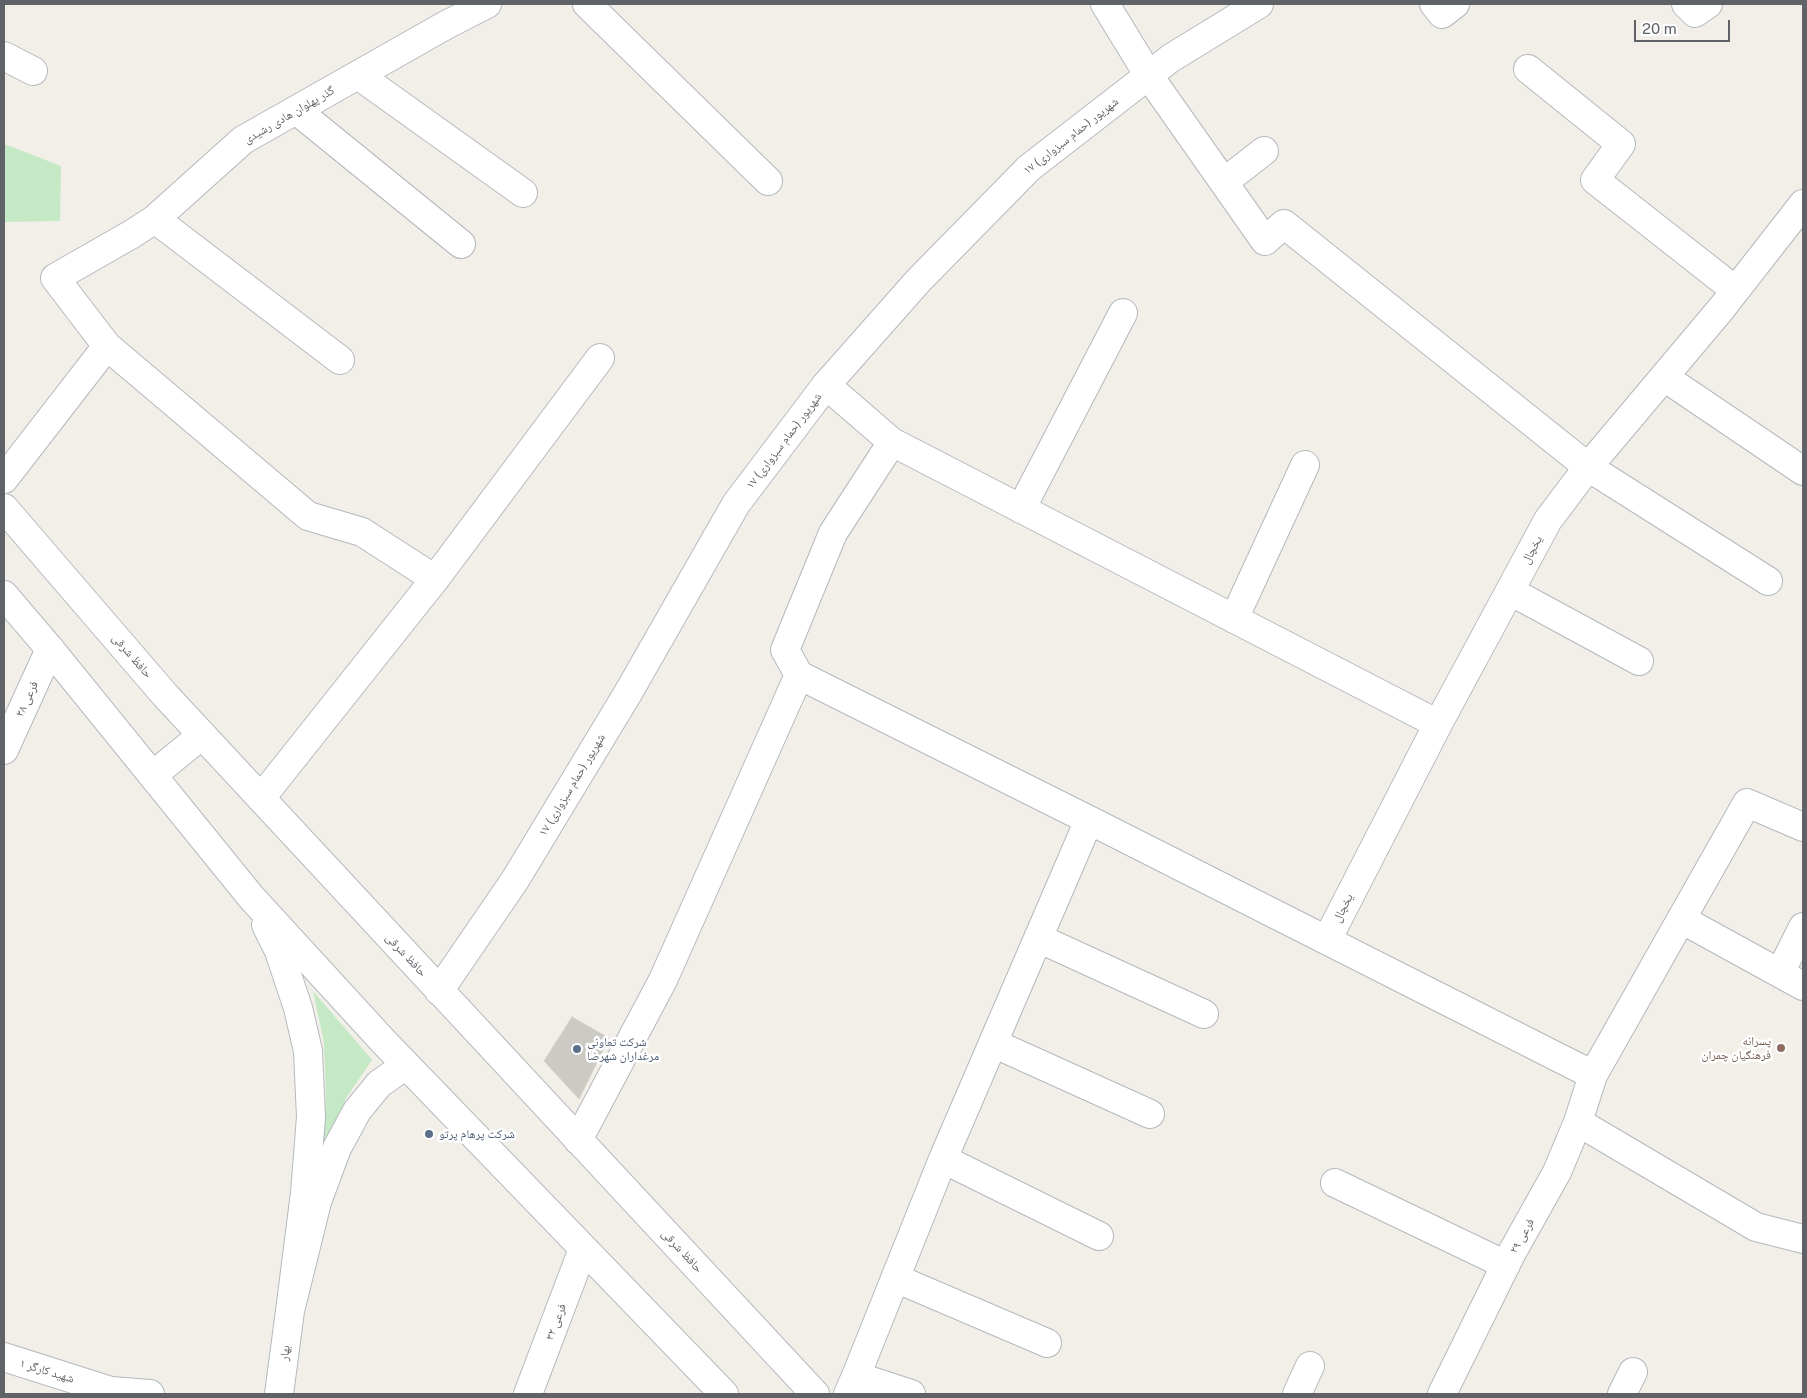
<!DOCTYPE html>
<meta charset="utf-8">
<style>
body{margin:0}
#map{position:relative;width:1807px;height:1398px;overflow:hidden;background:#f1efe8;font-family:"Public Sans",sans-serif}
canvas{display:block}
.frame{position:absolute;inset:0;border:5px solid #5f6368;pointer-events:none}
.scale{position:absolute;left:1634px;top:20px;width:96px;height:22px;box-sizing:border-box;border:2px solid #5f6368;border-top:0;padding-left:6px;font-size:15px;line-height:18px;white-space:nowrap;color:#5f6368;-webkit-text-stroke:4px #fff;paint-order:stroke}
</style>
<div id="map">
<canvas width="1807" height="1398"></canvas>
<div class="frame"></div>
<div class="scale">20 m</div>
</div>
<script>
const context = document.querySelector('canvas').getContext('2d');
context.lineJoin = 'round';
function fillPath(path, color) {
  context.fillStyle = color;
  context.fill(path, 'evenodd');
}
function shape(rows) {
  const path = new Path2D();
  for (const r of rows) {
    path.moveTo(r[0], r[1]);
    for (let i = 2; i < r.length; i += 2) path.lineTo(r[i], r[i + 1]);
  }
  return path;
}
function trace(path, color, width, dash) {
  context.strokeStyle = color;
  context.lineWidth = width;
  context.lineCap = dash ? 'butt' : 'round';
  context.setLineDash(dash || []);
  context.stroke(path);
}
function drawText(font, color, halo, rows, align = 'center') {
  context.font = font + ' "Public Sans","Noto Naskh Arabic",sans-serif';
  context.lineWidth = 5;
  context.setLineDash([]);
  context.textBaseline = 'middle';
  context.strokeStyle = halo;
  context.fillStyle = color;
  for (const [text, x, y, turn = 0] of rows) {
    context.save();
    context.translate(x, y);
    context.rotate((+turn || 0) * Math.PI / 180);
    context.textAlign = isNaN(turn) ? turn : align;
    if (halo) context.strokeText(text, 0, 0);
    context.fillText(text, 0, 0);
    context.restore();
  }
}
fillPath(shape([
 [4,144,61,166,60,221,4,222],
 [313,991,372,1060,346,1098,322,1161,326,1095,324,1042]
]), '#c5e8c5');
const building = shape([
 [572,1017,609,1038,579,1099,544,1061,572,1017]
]);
fillPath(building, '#cccac5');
trace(building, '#d6d1c6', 1);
const street = shape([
 [587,4,768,181],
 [1105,4,1149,76,1265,241,1284,224,1588,467,1768,581],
 [1434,4,1442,14,1455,4],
 [1686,4,1695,13,1708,4],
 [4,56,33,71],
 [1528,69,1621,144,1595,180,1735,290],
 [358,75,523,193],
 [296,110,461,244],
 [1224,182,1264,151],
 [155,219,340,360],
 [1664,377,1803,471],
 [826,385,892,442,1438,724],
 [892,442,833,533,785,650,799,675,1089,820,1593,1075],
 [4,479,107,346],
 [1021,509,1123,313],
 [435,579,362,532,308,516,107,346,55,278,132,234,155,219,243,140,446,25,487,4],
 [1510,591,1639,661],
 [1234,619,1305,465],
 [4,750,50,649],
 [261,798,435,579,600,358],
 [1681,919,1803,986],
 [1038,938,1204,1014],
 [1327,940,1438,724,1548,520,1588,467,1721,309,1803,204],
 [1780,973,1803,927],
 [993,1043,1150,1114],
 [1578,1122,1756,1227,1803,1239],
 [578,1140,663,980,799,675],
 [943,1159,1099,1236],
 [1335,1183,1506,1265],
 [895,1278,1047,1343],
 [4,1357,111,1391,150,1394],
 [856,1376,911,1394],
 [528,1394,583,1249],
 [848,1394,856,1376,943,1159,1089,820],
 [1297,1394,1310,1366],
 [1442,1394,1510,1256,1557,1172,1578,1122,1593,1075,1747,803,1803,827],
 [1622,1394,1633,1372]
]);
const secondary = shape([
 [4,508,165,695,815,1394],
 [4,595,50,649,251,897,383,1041,724,1394],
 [153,775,202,735],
 [266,925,279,951,298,1008,308,1051,311,1117,305,1193,290,1311,317,1202,337,1148,357,1111,379,1084,406,1065],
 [439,991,515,880,628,693,736,504,826,385,919,280,1029,168,1171,58,1259,4],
 [279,1394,290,1311]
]);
trace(street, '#b5b8bc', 30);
trace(secondary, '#b6babf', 30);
trace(street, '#fff', 28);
trace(secondary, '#fff', 28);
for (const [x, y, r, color] of [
 [1781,1048,5,"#8d6e63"],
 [577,1049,5,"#5c6f8a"],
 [429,1134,5,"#5c6f8a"]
]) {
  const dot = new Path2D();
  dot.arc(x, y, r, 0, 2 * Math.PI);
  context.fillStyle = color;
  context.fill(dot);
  trace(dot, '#fff', 2);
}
drawText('12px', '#5f6368', '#fff', [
 ["گذر پهلوان هادی رشیدی",289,115,-30],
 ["۱۷ شهریور (حمام سبزواری)",1071,136,-38],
 ["۱۷ شهریور (حمام سبزواری)",784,441,-53],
 ["یخچال",1532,550,-62],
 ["حافظ شرقی",132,656,49],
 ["فرعی ۲۸",27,699,-65],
 ["۱۷ شهریور (حمام سبزواری)",572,785,-59],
 ["یخچال",1343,908,-63],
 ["حافظ شرقی",406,955,47],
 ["فرعی ۲۹",1522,1236,-61],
 ["حافظ شرقی",682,1251,47],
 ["فرعی ۳۲",556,1322,-69],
 ["بهار",285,1353,-83],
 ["۱ شهید کارگر",47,1371,17]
]);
drawText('12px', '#785e54', '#fff', [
 ["پسرانه",1771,1041],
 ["فرهنگیان چمران",1771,1055]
], 'right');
drawText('12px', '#4e5e75', '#fff', [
 ["شرکت تعاونی",587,1042],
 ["مرغداران شهرضا",587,1056],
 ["شرکت پرهام پرتو",439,1134]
], 'left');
</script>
